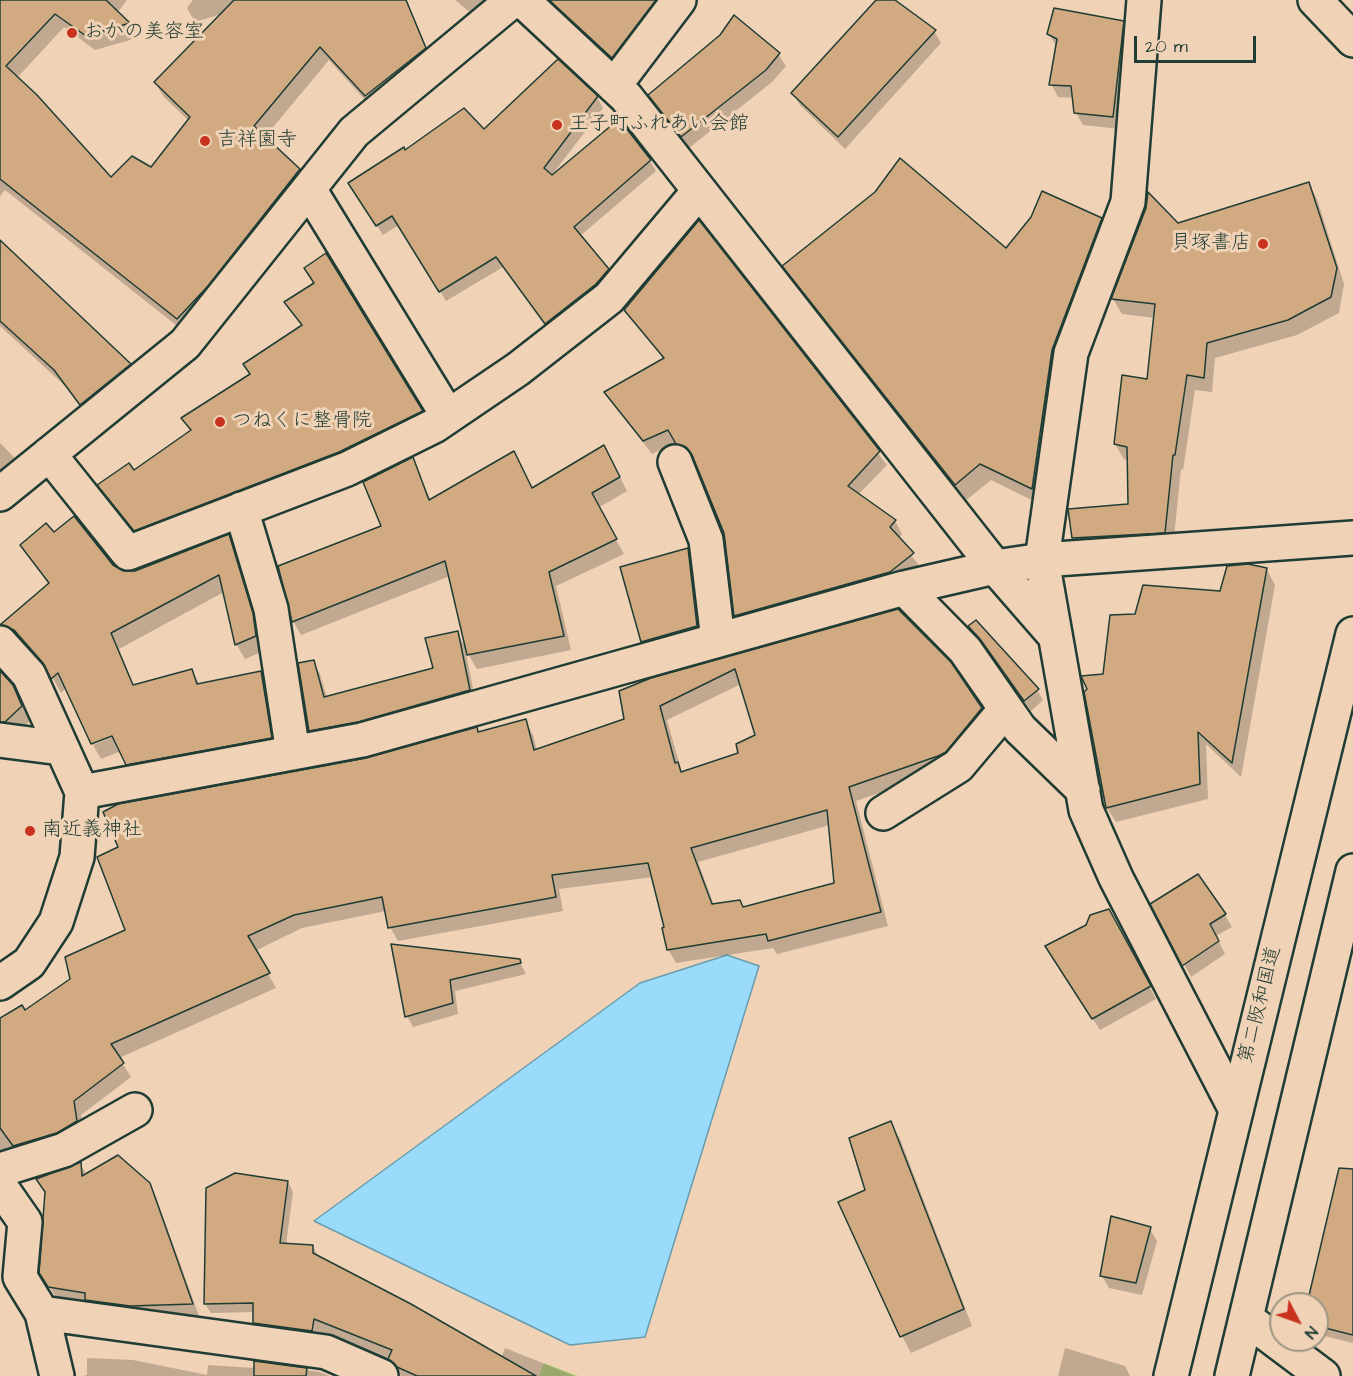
<!DOCTYPE html>
<meta charset="utf-8">
<style>
body{margin:0}
#map{position:relative;width:1353px;height:1376px;overflow:hidden;background:#f0d2b6;font-family:"Architects Daughter",sans-serif}
canvas{display:block}
.north{position:absolute;left:1269px;top:1292px;width:60px;height:60px;box-sizing:border-box;background:#f0d2b6;border:2px solid #9c9682;border-radius:50%;rotate:131deg;font-size:16px;font-weight:700;line-height:24px;text-align:center;color:#1f3d34}
.north::after{content:'';display:block;margin:auto;width:21px;height:27px;background:#c8321e;clip-path:polygon(50% 0,100% 100%,50% 72%,0 100%)}
.scale{position:absolute;left:1134px;top:36px;width:122px;height:27px;box-sizing:border-box;border:3px solid #1f3d34;border-top:0;padding-left:8px;font-size:18px;line-height:21px;white-space:nowrap;color:#1f3d34;-webkit-text-stroke:4px #f0d2b6;paint-order:stroke}
</style>
<div id="map">
<canvas width="1353" height="1376"></canvas>
<div class="north">N</div>
<div class="scale">20 m</div>
</div>
<script>
const context = document.querySelector('canvas').getContext('2d');
context.lineJoin = 'round';
function fillPath(path, color) {
  context.fillStyle = color;
  context.fill(path, 'evenodd');
}
function shape(rows) {
  const path = new Path2D();
  for (const r of rows) {
    path.moveTo(r[0], r[1]);
    for (let i = 2; i < r.length; i += 2) path.lineTo(r[i], r[i + 1]);
  }
  return path;
}
function trace(path, color, width, dash) {
  context.strokeStyle = color;
  context.lineWidth = width;
  context.lineCap = dash ? 'butt' : 'round';
  context.setLineDash(dash || []);
  context.stroke(path);
}
function drawText(font, color, halo, rows, align = 'center') {
  context.font = font + ' "Architects Daughter","Klee One",sans-serif';
  context.lineWidth = 6;
  context.setLineDash([]);
  context.textBaseline = 'middle';
  context.strokeStyle = halo;
  context.fillStyle = color;
  for (const [text, x, y, turn = 0] of rows) {
    context.save();
    context.translate(x, y);
    context.rotate((+turn || 0) * Math.PI / 180);
    context.textAlign = isNaN(turn) ? turn : align;
    if (halo) context.strokeText(text, 0, 0);
    context.fillText(text, 0, 0);
    context.restore();
  }
}
fillPath(shape([
 [544,1363,579,1376,539,1376]
]), '#c2d388');
const water = shape([
 [727,955,759,966,645,1337,570,1345,314,1221,640,983,727,955]
]);
fillPath(water, '#9adbfc');
trace(water, '#699cac', 1.5);
fillPath(shape([
 [0,0,127,0,117,13,129,24,137,38,95,50,64,27,17,78,111,179,151,169,189,121,164,97,155,83,222,14,195,22,187,8,193,0,388,0,417,29,434,63,374,110,329,60,264,138,299,170,308,185,186,333,5,190,0,196],
 [455,0,511,0,483,23],
 [543,0,678,0,621,72],
 [878,0,892,0,934,31,941,43,845,149,800,105,793,93],
 [1123,22,1130,34,1119,129,1083,125,1076,113,1074,98,1058,97,1051,84,1056,46,1049,34],
 [778,54,786,66,772,82,689,148,651,96],
 [597,97,603,108,552,175,650,161,656,171,580,236,614,280,552,334,503,267,446,301,399,225,383,235,356,194,405,152],
 [1309,184,1317,199,1344,284,1339,313,1297,335,1215,358,1212,392,1195,390,1183,470,1181,469,1173,547,1082,553,1073,537,1129,506,1129,460,1124,459,1115,444,1148,381,1155,318,1122,314,1113,299,1178,225],
 [1101,219,1111,236,1042,505,991,480,965,501,794,283,784,266,1006,250],
 [699,223,887,465,858,495,895,521,902,534,899,539,920,567,898,585,743,629,735,616,725,533,695,460,685,457,677,442,652,454,606,393,664,360,626,310],
 [0,243,129,365,138,379,90,418,64,385,0,326],
 [326,255,427,422,141,541,99,485,134,472,192,432,183,418,251,375,303,326,286,303,316,284],
 [0,443,15,458,23,472,0,491],
 [413,459,431,501,532,489,611,460,627,491,598,508,624,554,556,586,571,650,477,669,465,649,476,703,317,743,310,730,313,662,320,674,327,698,435,669,457,633,467,650,450,576,301,635,293,621,383,526],
 [54,535,123,573,135,572,228,536,237,551,261,630,264,651,245,659,236,644,224,592,119,649,134,686,192,671,200,685,261,672,270,688,280,753,136,780,121,751,101,759,93,745,120,734,66,688,61,693,51,675,24,646,9,640,0,625,49,585,22,546],
 [687,550,694,562,704,639,650,654,642,642,622,568],
 [1267,570,1275,585,1241,777,1206,744,1208,799,1116,822,1107,808,1104,675,1221,593],
 [898,611,981,709,989,723,946,770,856,801,888,926,777,954,773,948,676,963,668,949,666,928,653,877,559,889,563,911,398,941,390,927,386,911,302,928,255,951,276,988,119,1058,131,1077,81,1115,84,1136,0,1167,0,1020,24,1012,72,980,366,760,525,721,533,735,537,750,626,720,620,692],
 [741,684,757,736,740,754,682,773,667,720],
 [830,825,836,884,743,908,714,905,698,862],
 [970,626,1037,690,1043,700,1031,711],
 [0,673,12,686,30,721,14,736,0,733],
 [1152,904,1225,915,1232,927,1216,936,1225,954,1191,977],
 [1108,911,1156,999,1100,1030,1054,959,1087,926],
 [393,945,519,961,526,974,455,991,458,1014,413,1027,407,1016],
 [890,1123,900,1139,972,1326,911,1353,902,1336],
 [80,1164,87,1175,149,1184,156,1197,199,1316,138,1318,57,1299,41,1272],
 [288,1182,293,1192,286,1245,313,1247,318,1256,501,1359,505,1348,575,1376,401,1376,395,1368,335,1343,261,1332,255,1323,255,1312,211,1313,205,1304],
 [1353,1216,1353,1343,1317,1334,1317,1304,1308,1304],
 [1150,1229,1157,1241,1142,1295,1109,1288,1102,1276],
 [1065,1348,1125,1366,1130,1376,1058,1376],
 [87,1358,133,1360,207,1375,208,1365,255,1368,255,1363,320,1372,330,1376,82,1376,87,1375]
]), '#0003');
const building = shape([
 [0,0,106,0,130,23,86,36,55,14,6,66,37,95,111,177,132,156,151,167,190,117,154,82,234,0,406,0,426,48,365,96,320,47,254,126,300,169,208,286,177,319,0,179,0,0],
 [549,0,656,0,612,58,549,0],
 [876,0,895,0,936,30,838,137,791,93,876,0],
 [1054,8,1124,21,1113,117,1074,113,1071,86,1049,85,1057,39,1047,34,1054,8],
 [734,15,780,53,766,70,681,137,648,95,720,35,734,15],
 [558,59,598,96,544,168,552,175,619,119,651,160,574,227,609,269,596,284,545,324,496,257,439,292,392,216,376,226,348,183,404,147,405,150,464,108,484,129,558,59],
 [900,158,1006,248,1031,217,1042,191,1102,218,1052,350,1032,489,980,464,955,485,782,266,875,192,900,158],
 [1309,182,1337,268,1331,297,1288,320,1207,343,1204,378,1187,375,1175,455,1173,455,1165,533,1072,538,1068,509,1128,504,1127,447,1114,444,1122,375,1147,379,1155,304,1111,299,1146,208,1148,192,1178,223,1309,182],
 [699,220,880,451,848,486,896,520,890,527,914,553,890,572,734,616,724,533,692,455,686,447,676,444,668,430,643,441,604,392,664,358,624,310,699,220],
 [0,240,131,364,80,405,54,370,0,321,0,240],
 [326,253,423,411,339,452,134,531,97,485,129,463,134,470,191,430,181,418,250,374,243,364,302,325,284,302,314,283,304,268,326,253],
 [604,445,620,477,592,493,617,539,549,572,564,636,467,655,445,561,292,622,278,566,381,526,363,482,413,457,429,500,514,451,532,488,604,445],
 [74,516,113,565,124,571,135,571,229,534,253,613,256,636,235,645,219,575,111,633,133,685,192,669,197,684,261,671,272,738,126,765,112,736,91,744,58,673,51,679,43,663,14,630,0,625,49,583,20,545,46,523,54,532,74,516],
 [688,548,697,626,641,642,620,567,688,548],
 [1248,564,1267,568,1232,763,1198,732,1200,784,1106,808,1084,692,1087,689,1081,676,1103,674,1110,615,1135,614,1143,585,1220,591,1227,566,1248,564],
 [898,609,951,662,982,708,946,752,938,756,849,787,881,912,768,941,766,934,667,950,662,928,664,927,648,863,552,875,556,897,388,928,382,897,294,915,248,936,270,973,111,1044,124,1063,74,1101,77,1121,57,1133,13,1146,0,1128,0,1018,22,1005,25,1010,70,979,65,957,125,930,97,857,118,847,103,812,118,804,366,758,477,727,478,732,526,719,534,750,624,719,619,691,651,678,898,609],
 [735,669,755,735,736,744,738,753,681,772,678,762,675,763,660,706,735,669],
 [827,810,834,883,743,907,740,900,712,904,691,848,827,810],
 [976,620,1039,689,1024,701,980,639,968,626,976,620],
 [458,631,470,690,358,722,309,731,298,663,314,660,324,697,433,668,425,638,458,631],
 [0,671,13,685,22,706,5,722,0,722,0,671],
 [1198,874,1226,914,1210,924,1219,941,1182,966,1150,904,1198,874],
 [1109,909,1151,986,1092,1019,1045,946,1086,925,1090,915,1109,909],
 [391,944,520,959,521,963,450,980,453,1003,405,1017,391,944],
 [891,1121,964,1309,900,1337,838,1202,865,1190,849,1138,891,1121],
 [118,1155,150,1183,193,1304,130,1306,85,1300,85,1293,48,1287,39,1273,45,1192,36,1179,81,1162,82,1176,118,1155],
 [1339,1168,1353,1169,1353,1335,1317,1326,1317,1304,1307,1304,1339,1168],
 [235,1173,288,1181,280,1243,313,1245,313,1253,411,1304,536,1376,417,1376,397,1367,388,1359,392,1350,314,1319,312,1331,253,1323,253,1303,204,1304,206,1188,235,1173],
 [1111,1216,1151,1227,1136,1283,1100,1276,1111,1216],
 [254,1361,307,1368,306,1376,254,1376,254,1361]
]);
fillPath(building, '#d1aa82');
trace(building, '#1f3d34', 1.5);
const minor = shape([
 [522,0,626,97,995,567,1055,636],
 [1144,0,1128,202,1071,353,1042,560,1086,810,1116,878,1236,1110],
 [1315,0,1353,40],
 [614,86,679,0],
 [309,189,448,416],
 [49,454,128,553,347,469,434,426,518,369,609,298,699,191],
 [675,462,706,540,718,640],
 [0,494,185,344,354,132,513,0],
 [241,509,271,609,293,753],
 [904,588,965,650,1020,729,1083,790],
 [0,643,29,675,82,792,77,857,56,922,29,963,0,983],
 [0,740,61,748],
 [82,792,362,740,904,588,995,567,1042,560,1353,538],
 [883,813,958,766,1006,709],
 [0,1170,64,1150,135,1110],
 [0,1186,25,1222,20,1277,42,1313],
 [1247,1319,1323,1376],
 [57,1376,42,1313,326,1352,381,1376]
]);
const highway = shape([
 [1171,1376,1353,634],
 [1232,1376,1353,871]
]);
trace(minor, '#1f3d34', 38);
trace(highway, '#1f3d34', 38);
trace(minor, '#f0d2b6', 33);
trace(highway, '#f0d2b6', 33);
for (const [x, y, r, color] of [
 [72,33,6,"#c8321e"],
 [557,125,6,"#c8321e"],
 [205,141,6,"#c8321e"],
 [1263,244,6,"#c8321e"],
 [220,422,6,"#c8321e"],
 [30,831,6,"#c8321e"]
]) {
  const dot = new Path2D();
  dot.arc(x, y, r, 0, 2 * Math.PI);
  context.fillStyle = color;
  context.fill(dot);
  trace(dot, '#f0d2b6', 2);
}
drawText('20px', '#1f3d34', '#f0d2b6', [
 ["おかの美容室",84,33],
 ["王子町ふれあい会館",569,125],
 ["吉祥園寺",217,141],
 ["貝塚書店",1251,244,"right"],
 ["つねくに整骨院",232,422],
 ["南近義神社",42,831]
], 'left');
drawText('20px', '#1f3d34', '#f0d2b6', [
 ["第二阪和国道",1261,1005,-76]
]);
</script>
